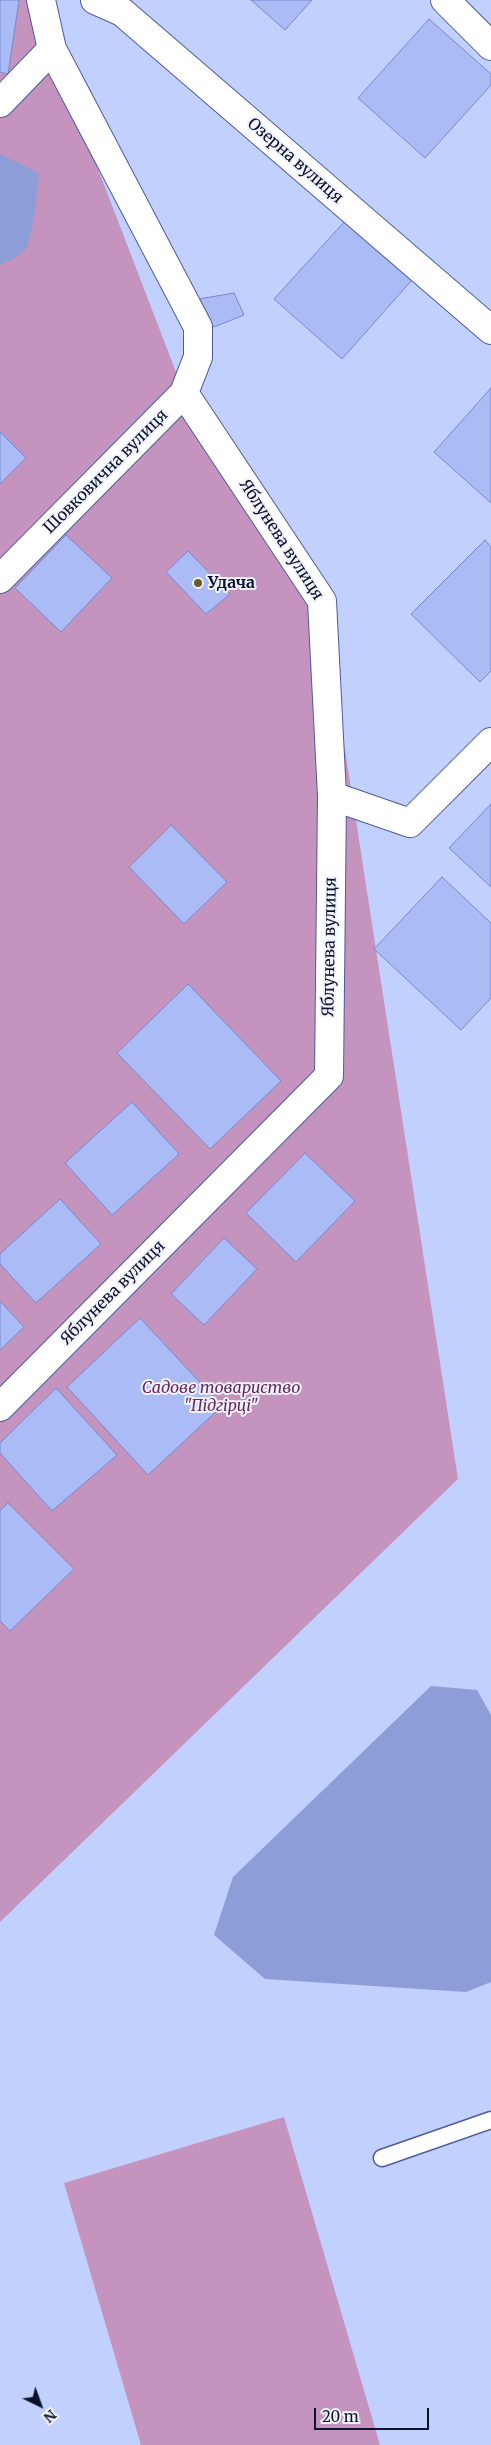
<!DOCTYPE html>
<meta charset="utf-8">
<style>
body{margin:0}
#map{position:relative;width:491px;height:2445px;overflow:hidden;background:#c2d0fd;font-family:Merriweather,serif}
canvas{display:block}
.north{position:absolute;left:15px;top:2380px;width:50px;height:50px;-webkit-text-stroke:4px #f0f2fa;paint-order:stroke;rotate:138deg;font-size:14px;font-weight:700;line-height:20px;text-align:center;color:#0c112c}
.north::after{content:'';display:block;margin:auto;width:18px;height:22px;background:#0c112c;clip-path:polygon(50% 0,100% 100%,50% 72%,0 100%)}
.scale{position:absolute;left:314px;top:2408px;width:115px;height:22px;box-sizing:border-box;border:2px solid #0c112c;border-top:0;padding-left:6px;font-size:15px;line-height:18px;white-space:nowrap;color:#0c112c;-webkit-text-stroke:4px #f0f2fa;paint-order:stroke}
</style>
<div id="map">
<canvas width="491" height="2445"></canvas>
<div class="north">N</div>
<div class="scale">20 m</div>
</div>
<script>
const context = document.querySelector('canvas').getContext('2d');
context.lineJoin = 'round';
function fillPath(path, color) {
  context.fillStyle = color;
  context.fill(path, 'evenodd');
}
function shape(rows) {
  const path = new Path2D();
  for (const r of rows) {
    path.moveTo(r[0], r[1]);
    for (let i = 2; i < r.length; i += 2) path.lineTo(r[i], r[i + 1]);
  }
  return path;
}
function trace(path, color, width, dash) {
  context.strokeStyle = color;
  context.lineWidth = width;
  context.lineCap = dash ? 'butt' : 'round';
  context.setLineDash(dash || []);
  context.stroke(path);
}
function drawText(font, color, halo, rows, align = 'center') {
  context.font = font + ' Merriweather,serif';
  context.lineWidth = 4;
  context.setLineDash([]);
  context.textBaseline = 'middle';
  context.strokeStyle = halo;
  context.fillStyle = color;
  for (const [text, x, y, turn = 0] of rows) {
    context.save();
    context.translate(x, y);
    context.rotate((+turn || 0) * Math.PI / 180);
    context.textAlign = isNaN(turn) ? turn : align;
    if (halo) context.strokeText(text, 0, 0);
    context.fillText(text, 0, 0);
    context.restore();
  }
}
fillPath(shape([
 [0,0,41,0,52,49,184,393,322,601,458,1479,0,1922],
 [284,2117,380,2445,141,2445,64,2183]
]), '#c594be');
fillPath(shape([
 [0,154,39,173,34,218,27,248,12,260,0,265],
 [431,1686,477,1690,491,1715,491,1982,466,1992,265,1979,214,1935,233,1877]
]), '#8c9dd8');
const building = shape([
 [0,0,19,0,8,74,0,72,0,0],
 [251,0,312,0,285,30,251,0],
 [429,19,491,74,491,85,425,158,358,98,429,19],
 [346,220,412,280,342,359,274,299,346,220],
 [234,293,244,315,214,327,199,299,234,293],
 [491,388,491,503,434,452,491,388],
 [0,432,26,458,0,484,0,432],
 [66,535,112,578,61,632,15,588,66,535],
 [485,540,491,547,491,671,480,682,411,614,485,540],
 [188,551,230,594,206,614,166,572,188,551],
 [491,804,491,887,449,848,491,804],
 [171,825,227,882,184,924,129,867,171,825],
 [442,877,491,923,491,998,461,1030,374,949,442,877],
 [188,984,281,1081,210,1149,117,1053,188,984],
 [132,1102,179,1154,112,1215,65,1163,132,1102],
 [305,1153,355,1201,296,1262,246,1213,305,1153],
 [60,1199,101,1244,36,1303,0,1264,0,1254,60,1199],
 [224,1238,257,1269,204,1325,171,1294,224,1238],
 [0,1301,24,1327,0,1350,0,1301],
 [140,1318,222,1406,148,1475,67,1387,140,1318],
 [56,1388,117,1455,52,1511,0,1453,0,1443,56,1388],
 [8,1503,74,1569,10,1631,0,1621,0,1511,8,1503]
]);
fillPath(building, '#aabbf5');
trace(building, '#7689ce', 1);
const lane = shape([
 [382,2158,491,2120]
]);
const street = shape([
 [95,0,122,12,491,330],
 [445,0,491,46],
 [0,103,52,49],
 [0,579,184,393,198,357,198,327,52,49,41,0],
 [332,796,410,823,491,742],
 [0,1407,329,1076,332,796,322,601,184,393]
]);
trace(lane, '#4c5c9d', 19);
trace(street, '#4c5c9d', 30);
trace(lane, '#fff', 16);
trace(street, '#fff', 28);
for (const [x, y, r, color] of [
 [198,583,5,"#6b5b28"]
]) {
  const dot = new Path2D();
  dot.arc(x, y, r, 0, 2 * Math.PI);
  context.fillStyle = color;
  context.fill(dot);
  trace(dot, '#f0f2fa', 2);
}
drawText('16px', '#0c112c', '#f0f2fa', [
 ["Озерна вулиця",295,161,41],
 ["Шовковична вулиця",106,472,-45],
 ["Яблунева вулиця",281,540,57],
 ["Яблунева вулиця",330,947,-89],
 ["Яблунева вулиця",113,1293,-45]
]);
drawText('bold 16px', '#0c112c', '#f0f2fa', [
 ["Удача",208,583]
], 'left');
drawText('italic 16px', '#672861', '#f0f2fa', [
 ["Садове товариство",221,1388],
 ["\"Підгірці\"",221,1406]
]);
</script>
